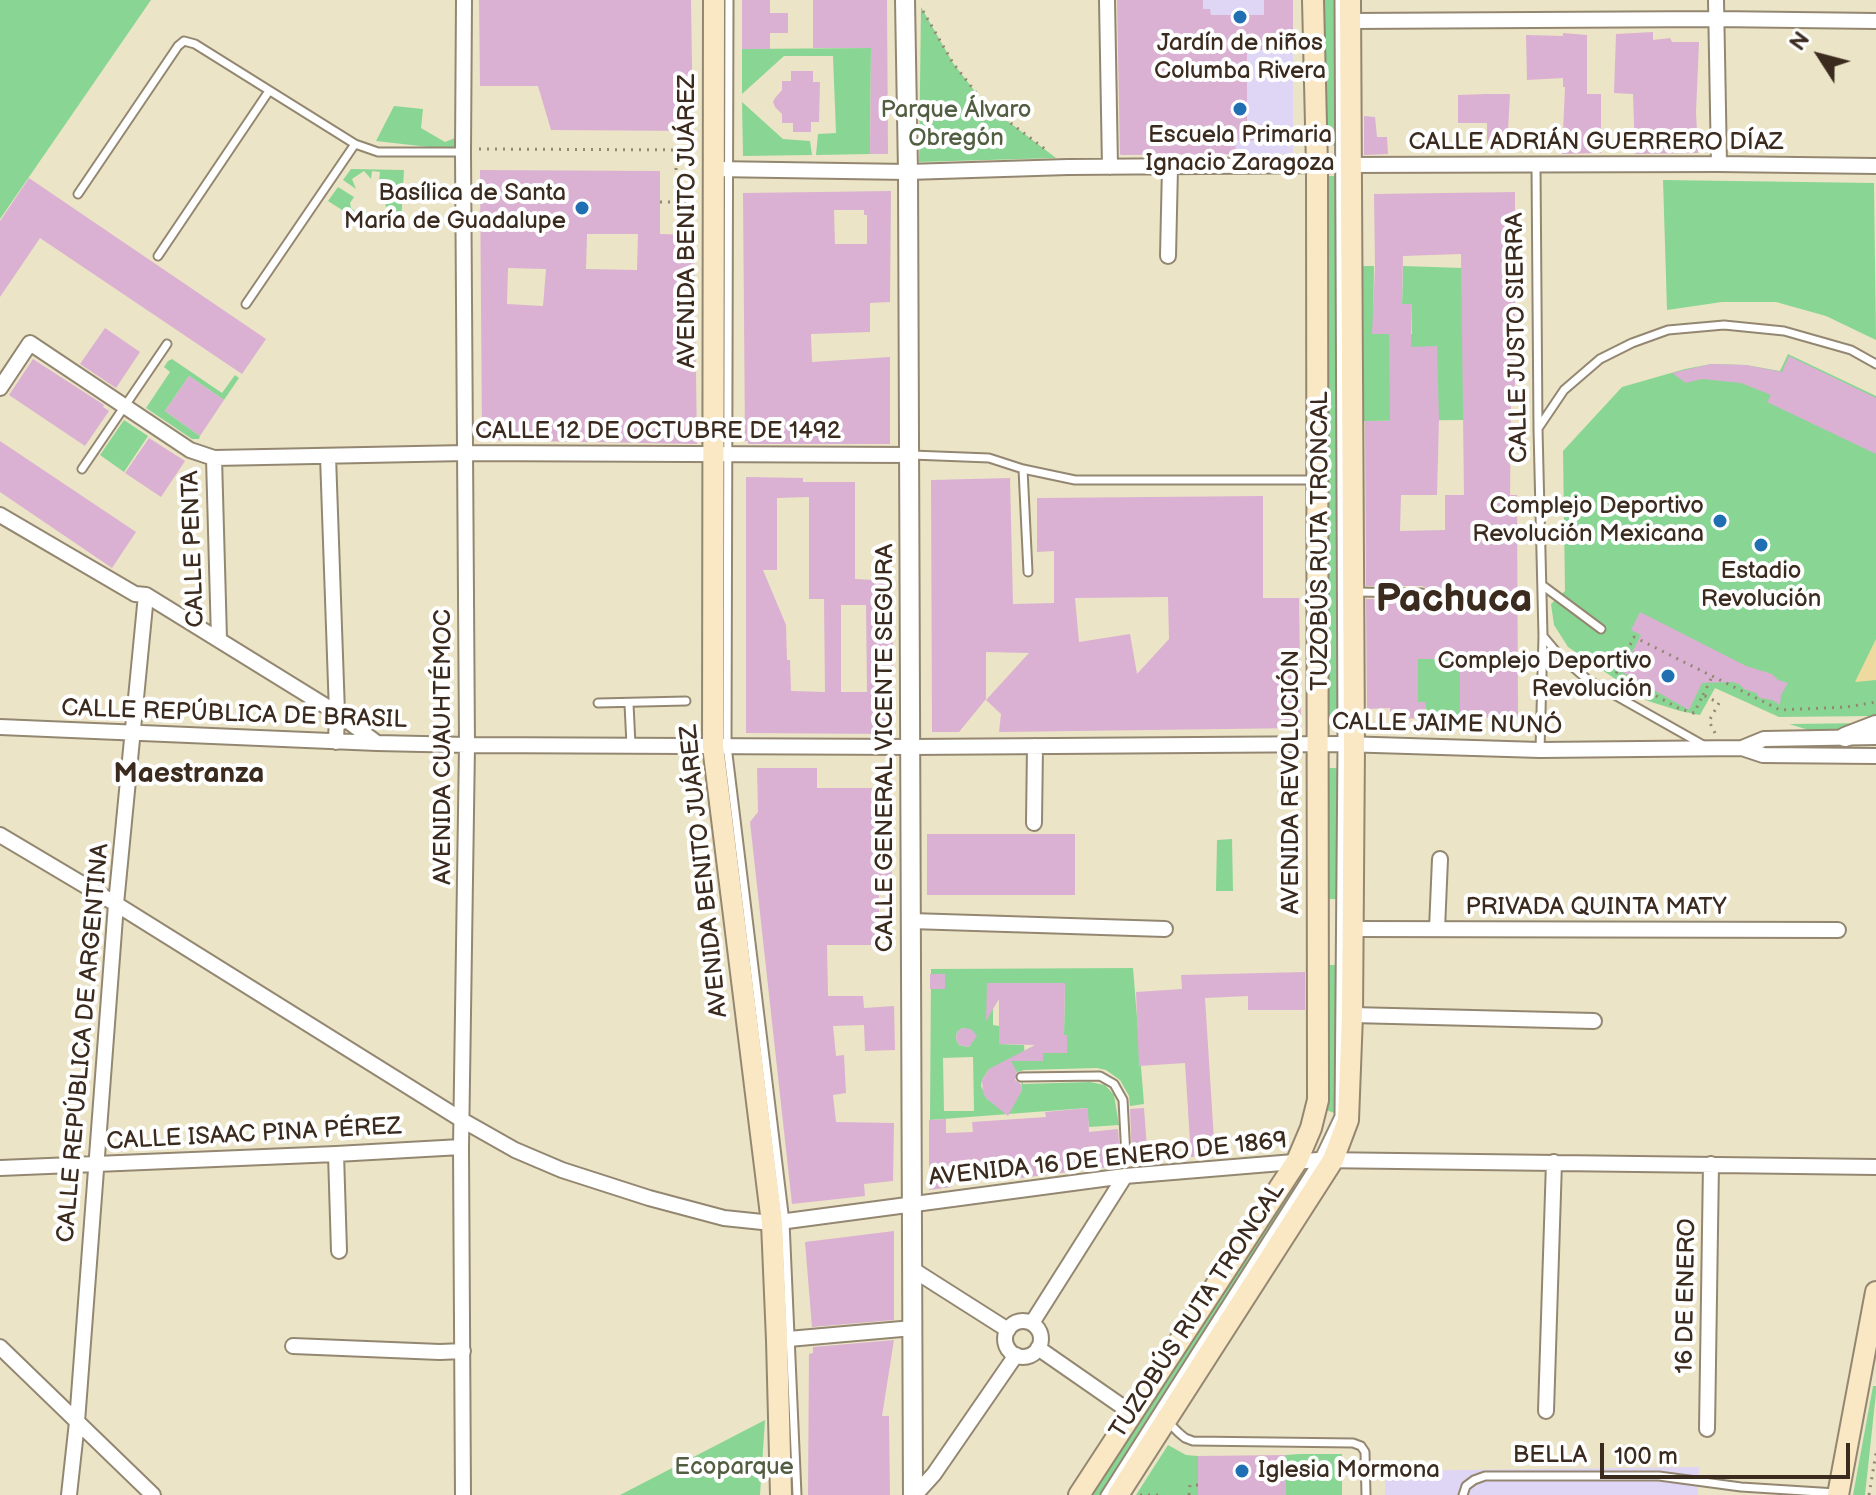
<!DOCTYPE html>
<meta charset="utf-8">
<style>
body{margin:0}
#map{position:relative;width:1876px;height:1495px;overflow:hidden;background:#ece4c6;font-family:"Balsamiq Sans",sans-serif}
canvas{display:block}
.north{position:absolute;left:1780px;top:16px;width:80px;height:80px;-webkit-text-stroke:6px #fff;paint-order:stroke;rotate:306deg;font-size:22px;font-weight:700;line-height:32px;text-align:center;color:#3b2a1e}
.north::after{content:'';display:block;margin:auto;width:28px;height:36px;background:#3b2a1e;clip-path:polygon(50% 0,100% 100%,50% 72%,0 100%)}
.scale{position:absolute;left:1600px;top:1443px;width:250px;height:36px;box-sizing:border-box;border:4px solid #3b2a1e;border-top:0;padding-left:10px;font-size:24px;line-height:28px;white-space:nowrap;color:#3b2a1e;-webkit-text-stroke:6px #fff;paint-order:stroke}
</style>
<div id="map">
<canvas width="1876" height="1495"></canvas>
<div class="north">N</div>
<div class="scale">100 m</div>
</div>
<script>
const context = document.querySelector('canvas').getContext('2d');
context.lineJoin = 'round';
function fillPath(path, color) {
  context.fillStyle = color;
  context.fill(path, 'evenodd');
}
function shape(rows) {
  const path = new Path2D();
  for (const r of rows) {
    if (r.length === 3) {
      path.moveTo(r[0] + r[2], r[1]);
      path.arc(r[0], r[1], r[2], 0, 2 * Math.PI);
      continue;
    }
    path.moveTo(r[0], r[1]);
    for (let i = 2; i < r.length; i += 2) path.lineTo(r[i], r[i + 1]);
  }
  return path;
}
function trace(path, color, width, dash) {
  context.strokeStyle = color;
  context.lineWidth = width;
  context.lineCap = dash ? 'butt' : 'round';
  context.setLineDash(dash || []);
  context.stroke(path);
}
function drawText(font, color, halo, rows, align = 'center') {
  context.font = font + ' "Balsamiq Sans",sans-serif';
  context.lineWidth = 8;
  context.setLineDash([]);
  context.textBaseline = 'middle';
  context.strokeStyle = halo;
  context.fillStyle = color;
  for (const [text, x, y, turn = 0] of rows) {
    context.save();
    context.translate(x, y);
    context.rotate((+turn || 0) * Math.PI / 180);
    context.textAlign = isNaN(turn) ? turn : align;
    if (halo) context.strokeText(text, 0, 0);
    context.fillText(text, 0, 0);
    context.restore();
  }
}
fillPath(shape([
 [1186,0,1293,0,1293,154,1187,155],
 [1699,1467,1698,1495,1385,1495,1385,1471]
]), '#dfd5f5');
fillPath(shape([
 [0,0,151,0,0,219],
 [1322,0,1335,0,1337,145,1323,146],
 [921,7,953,63,984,103,1056,158,919,162],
 [871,48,870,154,816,155,818,134,836,133,833,56,784,56,742,94,742,49],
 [742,102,783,139,810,141,812,155,743,156],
 [394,106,423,109,421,128,445,142,455,138,455,150,376,141],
 [351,169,404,170,401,224,370,228,328,201,338,187,354,197,350,203,351,208,355,211,360,212,365,210,368,214,367,220,375,222,376,217,382,214,391,219,394,213,386,207,384,198,392,193,391,184,386,181,379,181,380,172,372,171,371,179,364,171,352,179,356,189,343,180],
 [1323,176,1337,176,1341,715,1327,715],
 [1663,180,1874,183,1876,340,1826,316,1776,302,1722,302,1667,310],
 [1363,266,1374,266,1373,334,1412,334,1412,304,1402,304,1403,266,1462,268,1464,420,1364,421],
 [1390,347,1437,347,1437,406],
 [1788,354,1876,396,1876,715,1873,716,1779,717,1715,688,1700,715,1680,711,1648,701,1568,647,1554,625,1551,604,1565,591,1563,451,1622,387,1685,369,1711,364,1746,365,1780,371],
 [172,359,222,393,235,375,239,378,224,400,189,376,165,411,200,436,199,439,192,439,146,408,170,372,164,367,168,361],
 [124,420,148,436,124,472,100,455],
 [1418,658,1460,659,1460,718,1426,718,1425,702,1411,702,1418,691],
 [1869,723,1842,729,1812,731,1789,724],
 [1327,768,1340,768,1338,899,1326,899],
 [1232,839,1233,891,1216,891,1217,840],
 [1325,965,1336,965,1337,1114,1326,1110],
 [1133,968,1144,1104,1130,1106,1129,1096,1120,1080,1106,1070,1097,1068,1024,1070,1018,1072,1023,1084,1090,1082,1105,1085,1114,1095,1119,1125,1089,1127,1087,1108,930,1120,931,969],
 [987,983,1065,983,1064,1035,1067,1036,1043,1053,1042,1061,1025,1061,1024,1045,999,1044,999,1026,993,1025,993,1005,987,1005],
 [962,1028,971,1030,975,1037,969,1047,959,1045,956,1039,957,1032],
 [973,1057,974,1111,944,1111,943,1058],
 [989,1069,1013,1069,1018,1073,1022,1085,1021,1092,1013,1103,999,1106,987,1099,981,1086,982,1080],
 [1288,1186,1298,1188,1101,1495,1090,1495],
 [1873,1386,1876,1386,1876,1393,1865,1495,1853,1495],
 [765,1420,760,1495,620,1495],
 [1168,1445,1186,1455,1198,1456,1198,1495,1136,1495],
 [1300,1454,1342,1454,1342,1495,1286,1495,1286,1455]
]), '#89d694');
fillPath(shape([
 [1876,639,1876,680,1855,682]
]), '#eeda9e');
fillPath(shape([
 [479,0,691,0,693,131,551,130,538,86,480,86],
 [742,0,770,0,770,13,788,13,788,33,770,33,770,49,742,49],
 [813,0,887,0,888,154,870,154,871,48,813,48],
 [1117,0,1203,0,1203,9,1210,9,1211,15,1264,15,1264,0,1293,0,1293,50,1247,50,1247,126,1268,124,1267,140,1236,141,1235,154,1121,155,1120,154],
 [1653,32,1653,40,1670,38,1672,42,1699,42,1696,112,1698,153,1635,154,1633,94,1614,93,1616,34],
 [1563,33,1587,35,1587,94,1601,94,1601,153,1562,154,1565,87,1563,87,1563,78,1527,80,1526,35,1563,36],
 [791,71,813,71,813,82,820,82,819,122,811,122,811,132,793,132,793,123,782,123,782,114,775,107,773,102,775,98,782,90,782,81,791,81],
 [1487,94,1510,94,1507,149,1487,149,1487,123,1458,123,1458,95],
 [1364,116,1375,117,1377,137,1387,137,1388,154,1364,155],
 [480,170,660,171,660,234,694,235,697,444,482,440],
 [587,234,638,234,637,270,586,269],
 [508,268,546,269,543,306,507,304],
 [29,178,266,339,242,374,40,238,0,297,0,221],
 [891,191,890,302,870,303,870,332,811,334,812,362,890,357,890,444,748,444,748,441,745,441,743,193],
 [834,210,864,210,864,215,867,215,867,244,835,244],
 [1515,192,1515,404,1511,404,1510,495,1517,495,1518,717,1460,718,1460,659,1418,659,1418,702,1425,702,1426,718,1390,719,1390,708,1367,709,1366,599,1422,600,1427,597,1428,592,1426,588,1422,586,1366,586,1365,421,1390,421,1389,334,1372,334,1375,266,1374,194],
 [1461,254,1464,495,1445,495,1445,530,1400,531,1401,495,1437,495,1439,420,1437,346,1411,347,1412,304,1402,304,1403,256],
 [105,328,140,352,116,388,80,364],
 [1789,356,1876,398,1876,454,1767,402,1771,395,1741,383,1702,379,1686,383,1672,373,1711,364,1746,365,1782,372],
 [33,359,104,405,103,407,109,411,85,446,9,395],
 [189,376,224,400,200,436,165,411],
 [149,438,185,461,161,497,125,473],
 [0,441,136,532,112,568,0,492],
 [746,477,803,478,803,482,855,482,855,579,893,581,893,734,746,733],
 [809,497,809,599,824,599,825,692,791,691,790,660,787,660,786,625,763,570,777,570,777,498],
 [841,605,866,605,867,692,841,692],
 [1010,478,1013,604,1054,603,1054,551,1037,552,1037,498,1263,496,1263,598,1299,598,1301,728,999,732,1001,714,986,700,1029,653,986,652,986,699,959,732,932,732,931,480],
 [1168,597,1169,639,1137,674,1130,634,1079,642,1075,598],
 [1640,612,1746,666,1772,674,1778,680,1788,683,1781,695,1780,705,1772,700,1760,698,1756,693,1744,689,1739,684,1732,682,1702,683,1689,710,1622,672,1641,635,1631,630],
 [757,768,817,768,817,788,891,788,892,894,879,894,879,945,827,945,828,996,863,996,864,1008,894,1006,895,1050,865,1051,864,1025,833,1026,836,1056,844,1055,846,1093,833,1095,836,1122,894,1123,893,1181,864,1184,865,1196,792,1204,750,822,758,812],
 [927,834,1075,834,1075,895,927,895],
 [1305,972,1305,1010,1248,1010,1248,996,1205,998,1215,1156,1191,1157,1185,1063,1139,1066,1136,992,1182,989,1181,975],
 [930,974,945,974,945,989,930,989],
 [987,983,1065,983,1064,1035,1067,1035,1067,1053,1043,1053,1043,1061,1011,1061,1017,1072,1015,1080,1022,1085,1021,1092,1008,1116,987,1099,983,1093,982,1080,989,1069,1035,1045,999,1044,999,999,986,1021],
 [962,1028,971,1029,977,1036,969,1047,959,1045,956,1039,957,1032],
 [1088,1108,1089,1132,1118,1129,1120,1158,1126,1163,1130,1162,1132,1157,1130,1109,1144,1108,1148,1162,1013,1179,1012,1166,952,1170,952,1187,929,1190,929,1120,946,1119,946,1133,973,1132,972,1122,1046,1117,1045,1112],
 [894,1231,894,1320,812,1327,805,1242],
 [894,1340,882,1416,889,1416,890,1495,808,1495,809,1354,813,1353,813,1347],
 [1286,1455,1286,1495,1198,1495,1198,1456]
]), '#dab1d2');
const service = shape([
 [729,0,727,746,785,1222,797,1495],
 [1536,165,1538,429,1543,636,1540,750],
 [78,194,178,46,184,41,195,44,355,144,378,152,463,152],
 [158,256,269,91],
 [246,304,355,144],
 [1539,427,1564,390,1600,359,1632,343,1668,330,1724,325,1784,331,1851,350,1876,364],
 [912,455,989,458,1023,469,1075,480,1316,480],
 [82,469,167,344],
 [1023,469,1028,572],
 [1542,585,1601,629],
 [1356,592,1422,593],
 [1543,636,1559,655,1588,680,1705,746],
 [598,703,686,701],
 [629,704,631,745],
 [1021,1077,1100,1076,1114,1084,1123,1100,1126,1157],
 [1170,1422,1171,1425,1179,1433,1185,1438,1193,1441,1353,1443,1361,1446,1365,1452,1366,1495],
 [1105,1495,1318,1160,1339,1116,1342,744,1339,0],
 [1463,1495,1466,1486,1474,1480,1485,1476,1659,1476,1741,1487,1836,1493]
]);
const minor = shape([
 [1107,0,1110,167],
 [1716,0,1719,164],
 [1350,21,1716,19,1876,21],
 [714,169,908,172,1068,167,1339,165,1719,164,1876,166],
 [1168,256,1170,167],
 [0,388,30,343,190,450,214,458,466,453,909,455],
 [328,456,337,713,336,742],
 [214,458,219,639],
 [0,515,135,594,146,595,337,713,377,743],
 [0,727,377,743,467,745,910,747,1342,744,1540,750,1742,748,1763,755,1876,756],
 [1742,748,1764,739,1876,737],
 [1034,823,1035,746],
 [0,835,116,904,462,1120,515,1150,562,1170,649,1198,724,1218,772,1223,1125,1176,1318,1160,1876,1167],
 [911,921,1165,929],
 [1353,929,1838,930],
 [1437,929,1440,859],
 [1352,1015,1594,1021],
 [336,1154,339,1251],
 [0,1168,336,1154,461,1147],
 [912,1269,1008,1330],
 [1023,1339,18],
 [1032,1323,1125,1176],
 [777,1340,913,1328],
 [293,1346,440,1352,463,1351],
 [0,1347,153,1495],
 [1038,1348,1133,1414],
 [1546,1411,1554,1162],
 [1707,1429,1711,1164],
 [69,1495,77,1422,116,904,146,595],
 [463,1495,461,1147,467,745,463,152,464,0],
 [915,1495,934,1474,1016,1355]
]);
const tertiary = shape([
 [905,0,908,172,913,1495],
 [1845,737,1876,725]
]);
const secondary = shape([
 [714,0,713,746,772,1223,777,1340,781,1495],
 [1079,1495,1297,1161,1311,1128,1318,1100,1317,166,1313,0],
 [1118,1495,1333,1160,1348,1120,1352,1015,1354,744,1350,0],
 [1838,1495,1876,1292]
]);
trace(service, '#948772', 11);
trace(minor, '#948772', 18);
trace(tertiary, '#948772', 22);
trace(secondary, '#948772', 24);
trace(shape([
 [923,11,953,63,984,103,1049,152],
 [479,149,695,150],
 [660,202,696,202],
 [676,202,676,150],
 [1703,695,1712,677],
 [1715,733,1709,721,1719,703,1703,695,1694,713,1680,709,1616,674,1634,637,1780,710,1847,707,1876,702],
 [1140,1495,1162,1495],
 [1189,1495,1190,1485,1198,1485],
 [1869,1495,1876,1453]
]), '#948772', 3, [2, 6]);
trace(service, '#fff', 7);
trace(minor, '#fff', 14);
trace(tertiary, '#fff', 18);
trace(secondary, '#fae7c3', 20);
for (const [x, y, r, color] of [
 [1240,17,8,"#1f6fb2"],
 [1240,109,8,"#1f6fb2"],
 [582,208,8,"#1f6fb2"],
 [1720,521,8,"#1f6fb2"],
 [1761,545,8,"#1f6fb2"],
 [1668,676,8,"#1f6fb2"],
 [1242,1471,8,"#1f6fb2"]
]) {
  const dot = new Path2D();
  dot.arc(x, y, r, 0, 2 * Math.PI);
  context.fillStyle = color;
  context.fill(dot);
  trace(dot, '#fff', 3);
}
drawText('24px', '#3b2a1e', '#fff', [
 ["Jardín de niños",1240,44],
 ["Columba Rivera",1240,72],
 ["Escuela Primaria",1240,136],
 ["Ignacio Zaragoza",1240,164],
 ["Basílica de Santa",566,194,"right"],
 ["María de Guadalupe",566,222,"right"],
 ["Complejo Deportivo",1704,507,"right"],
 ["Revolución Mexicana",1704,535,"right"],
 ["Estadio",1761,572],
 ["Revolución",1761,600],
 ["Complejo Deportivo",1652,662,"right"],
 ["Revolución",1652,690,"right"],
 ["Iglesia Mormona",1258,1471,"left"]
]);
drawText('24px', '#525e41', '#fff', [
 ["Parque Álvaro",956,111],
 ["Obregón",956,139],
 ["Ecoparque",734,1468]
]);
drawText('24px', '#3b2a1e', '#fff', [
 ["CALLE ADRIÁN GUERRERO DÍAZ",1596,143],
 ["AVENIDA BENITO JUÁREZ",688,221,-90],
 ["CALLE JUSTO SIERRA",1518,338,-91],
 ["CALLE 12 DE OCTUBRE DE 1492",658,432],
 ["TUZOBÚS RUTA TRONCAL",1321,541,-90],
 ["CALLE PENTA",194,549,-92],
 ["CALLE REPÚBLICA DE BRASIL",234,715,2],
 ["CALLE JAIME NUNÓ",1447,725,1],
 ["AVENIDA CUAUHTÉMOC",444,747,-90],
 ["CALLE GENERAL VICENTE SEGURA",886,748,-90],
 ["AVENIDA REVOLUCIÓN",1292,782,-90],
 ["AVENIDA BENITO JUÁREZ",705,871,-96],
 ["PRIVADA QUINTA MATY",1596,908],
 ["CALLE REPÚBLICA DE ARGENTINA",84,1043,-85],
 ["CALLE ISAAC PINA PÉREZ",254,1135,-3],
 ["AVENIDA 16 DE ENERO DE 1869",1108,1160,-6],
 ["16 DE ENERO",1687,1296,-89],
 ["TUZOBÚS RUTA TRONCAL",1198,1311,-57],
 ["BELLA",1550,1456]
]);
drawText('bold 28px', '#3b2a1e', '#fff', [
 ["Maestranza",189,775]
]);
drawText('bold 40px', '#3b2a1e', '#fff', [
 ["Pachuca",1454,601]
]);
</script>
